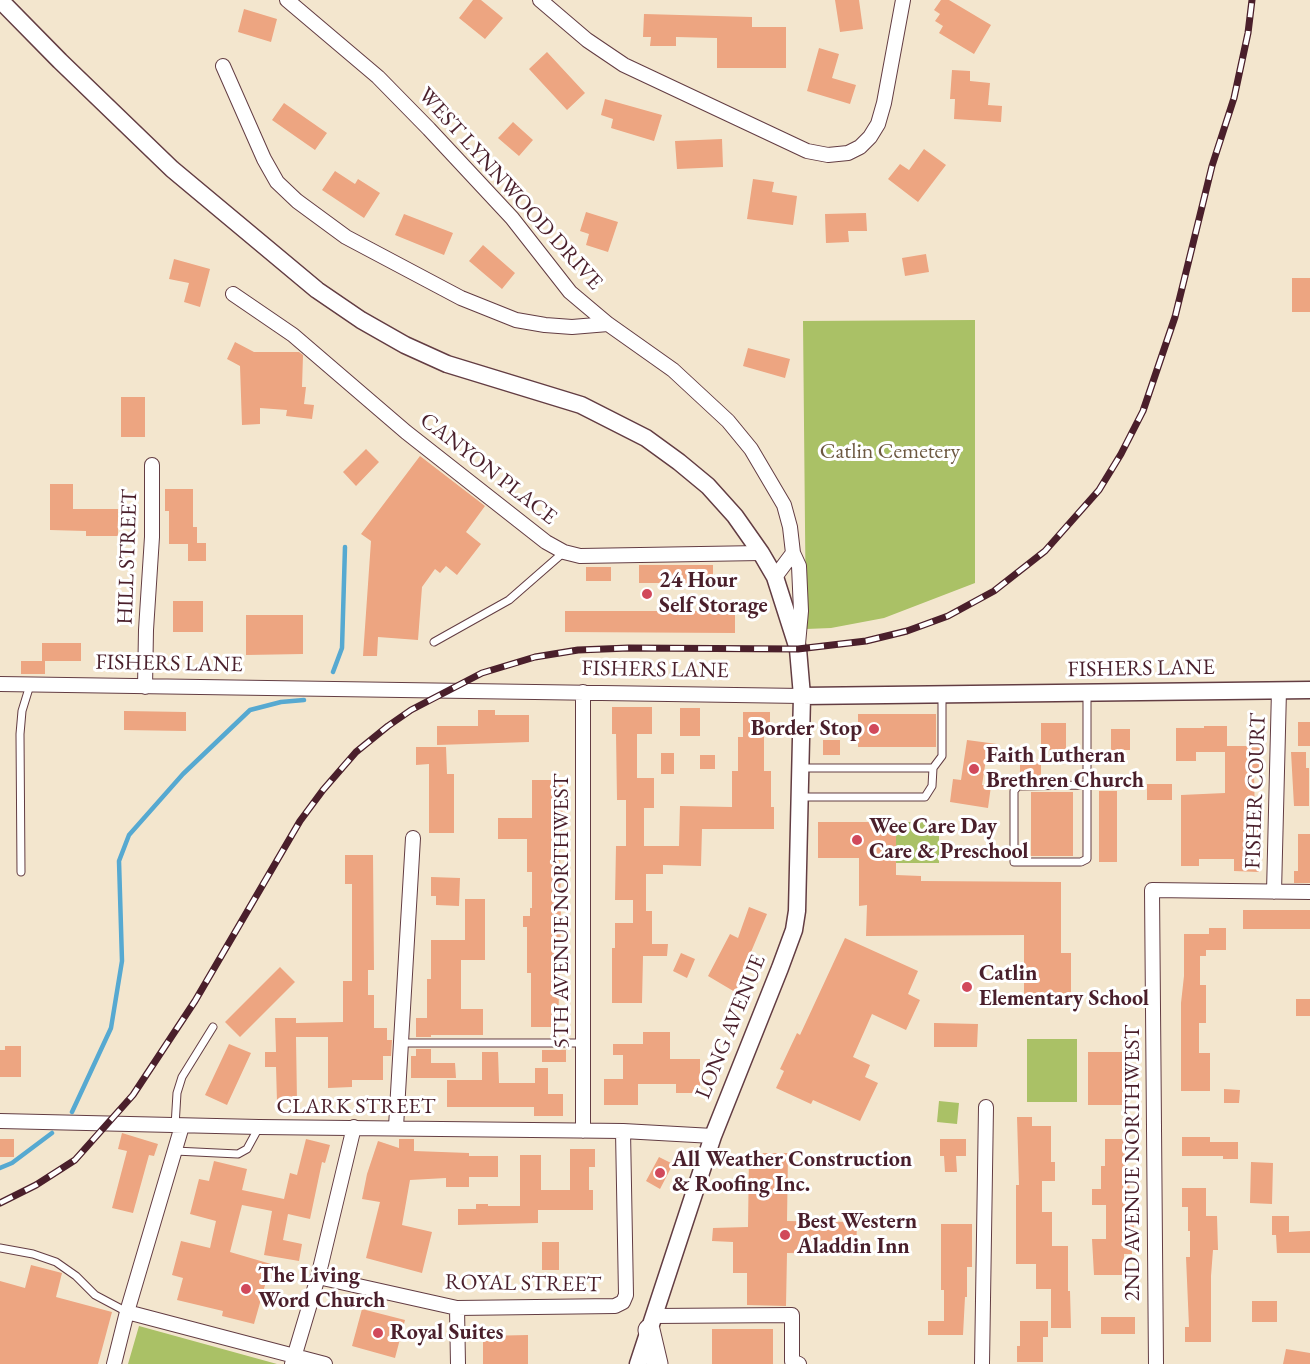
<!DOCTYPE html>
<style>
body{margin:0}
canvas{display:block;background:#f3e6ce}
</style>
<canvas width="1310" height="1364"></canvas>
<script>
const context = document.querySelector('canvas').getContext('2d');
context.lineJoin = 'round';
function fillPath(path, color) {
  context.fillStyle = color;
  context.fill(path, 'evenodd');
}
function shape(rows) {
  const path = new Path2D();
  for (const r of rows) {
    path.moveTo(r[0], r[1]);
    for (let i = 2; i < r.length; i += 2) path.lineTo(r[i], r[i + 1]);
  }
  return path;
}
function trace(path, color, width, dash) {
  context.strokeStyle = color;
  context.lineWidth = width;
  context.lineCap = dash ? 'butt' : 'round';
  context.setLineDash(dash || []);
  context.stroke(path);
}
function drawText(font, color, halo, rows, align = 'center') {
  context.font = font + ' "EB Garamond",serif';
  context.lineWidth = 6;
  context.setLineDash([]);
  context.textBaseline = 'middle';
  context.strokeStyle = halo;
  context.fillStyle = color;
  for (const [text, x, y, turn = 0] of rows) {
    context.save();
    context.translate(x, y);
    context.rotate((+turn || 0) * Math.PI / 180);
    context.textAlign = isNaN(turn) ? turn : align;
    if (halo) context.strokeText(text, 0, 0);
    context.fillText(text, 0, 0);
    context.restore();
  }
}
fillPath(shape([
 [975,320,975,583,884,618,831,628,806,629,803,321],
 [896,822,939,822,939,863,896,863],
 [1027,1039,1077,1039,1077,1102,1027,1102],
 [939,1101,959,1103,957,1124,937,1122],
 [139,1326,277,1364,128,1364]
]), '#aac166');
trace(shape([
 [333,672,342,648,345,547],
 [72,1112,111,1028,122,961,119,861,129,835,183,774,250,710,281,702,304,700],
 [0,1168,12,1163,52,1133]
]), '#56a9d1', 4.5);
fillPath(shape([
 [473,0,481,0,503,18,485,39,459,18],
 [835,0,859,0,863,29,840,32],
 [941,0,949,0,991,25,974,54,939,33,943,26,935,21,940,14,934,10],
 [244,9,277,19,271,42,238,32],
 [644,14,752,17,752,27,786,27,786,68,717,68,717,38,676,37,676,46,650,46,651,37,643,37],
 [819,48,839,54,832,78,856,85,850,104,807,91],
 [547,52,585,93,567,110,529,69],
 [952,70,970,71,970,81,990,83,988,105,1002,106,1001,122,954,119,955,99,950,99],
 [605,99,662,115,654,141,611,128,613,119,601,115],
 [284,103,327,133,315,150,272,120],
 [513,122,533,140,519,156,498,138],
 [722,139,723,167,677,169,675,141],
 [924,149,946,165,918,202,888,179,900,164,909,170],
 [335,171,355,184,358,179,380,193,364,218,322,190],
 [753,179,774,182,772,192,797,196,793,225,747,219],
 [586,212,618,222,608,252,586,245,589,234,580,231],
 [866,213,867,231,848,231,849,242,826,243,825,214],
 [404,214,453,233,444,255,395,235],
 [483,245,515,273,502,289,469,261],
 [926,254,929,272,905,276,902,258],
 [174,259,210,269,200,307,184,302,189,283,169,279],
 [1292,278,1310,278,1310,312,1292,312],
 [235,342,254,352,299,352,303,355,302,387,306,387,304,404,314,405,312,419,286,416,287,410,260,408,260,424,242,425,240,366,227,359],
 [748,348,790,359,785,378,743,366],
 [121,397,145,397,145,437,121,437],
 [366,449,379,462,356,486,343,472],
 [420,456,485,506,466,532,481,544,457,575,446,566,440,573,435,569,422,587,418,640,378,637,377,656,363,656,371,541,361,534],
 [50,484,73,484,73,509,118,509,118,536,86,536,86,531,50,530],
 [165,489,193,489,193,527,197,527,197,543,206,543,206,561,188,561,188,544,169,544,169,511,165,511],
 [639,565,713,565,713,583,639,583],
 [586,567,611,567,611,581,586,581],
 [173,601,203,601,203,632,173,632],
 [565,611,735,611,735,633,565,632],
 [246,615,303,615,303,654,246,655],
 [42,643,81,643,81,661,45,661,45,674,21,674,21,661,42,661],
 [612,707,652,707,652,734,637,734,637,778,654,778,654,808,644,808,644,846,679,846,680,806,732,807,732,771,738,771,738,737,743,737,743,712,770,712,770,731,764,731,764,771,771,771,771,807,774,807,774,829,702,829,701,866,663,865,663,874,646,874,646,911,652,911,652,944,668,944,667,956,643,956,642,1003,612,1003,612,948,615,948,615,923,633,923,633,900,615,900,616,846,626,846,626,800,617,800,616,734,612,734],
 [680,708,700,708,700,736,680,736],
 [478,710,495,710,495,715,529,715,529,742,437,745,437,726,478,726],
 [124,711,186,712,186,731,124,730],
 [858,714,936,714,936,747,858,747],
 [1298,722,1310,722,1310,746,1298,746],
 [1041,723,1066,723,1066,750,1041,750],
 [1204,726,1227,726,1227,746,1262,746,1262,772,1254,772,1255,820,1259,820,1259,872,1234,871,1234,859,1199,859,1199,866,1181,866,1181,795,1225,793,1225,752,1196,752,1196,761,1176,761,1176,728,1204,728],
 [1111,729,1130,729,1130,750,1111,750],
 [823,740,840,740,840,755,823,755],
 [967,740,997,744,995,760,986,759,982,785,991,786,988,808,950,802,953,779,961,780],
 [416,747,446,747,447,774,454,774,454,833,429,833,429,764,416,765],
 [1291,752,1306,752,1306,768,1309,768,1309,806,1294,806],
 [661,753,674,753,674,774,661,774],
 [700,755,715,755,715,769,700,769],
 [1020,760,1041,760,1041,777,1020,777],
 [532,780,563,780,562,833,560,833,561,927,558,1027,531,1027,531,973,527,973,527,927,523,927,523,916,530,916,530,908,532,908,532,872,527,872,527,839,498,839,498,818,532,818],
 [1147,784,1172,784,1172,800,1147,800],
 [1099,791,1117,791,1117,862,1099,862],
 [1031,792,1073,792,1073,856,1031,856],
 [818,822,896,822,896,875,921,876,921,881,1061,882,1061,953,1071,953,1071,996,1042,996,1042,999,1024,999,1024,935,866,936,867,905,859,906,859,858,818,858],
 [1298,834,1310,834,1310,883,1294,883,1294,871,1298,871],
 [345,855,373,855,374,970,368,970,368,995,374,995,374,1028,387,1028,387,1040,392,1040,391,1056,383,1056,383,1080,352,1080,352,1087,328,1088,328,1037,296,1037,297,1102,277,1102,276,1067,265,1067,265,1052,276,1052,275,1018,296,1018,296,1023,343,1022,343,981,352,981,352,884,345,884],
 [431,877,460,878,459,906,436,905,436,896,431,896],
 [465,899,485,899,485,960,461,960,461,1009,483,1009,483,1035,431,1035,431,1037,416,1037,416,1018,427,1018,427,979,431,979,431,940,465,940],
 [749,907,767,914,740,978,742,979,735,992,708,976,730,934,738,938],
 [1243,910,1310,910,1310,929,1243,929],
 [1209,928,1226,928,1226,950,1206,950,1206,956,1200,956,1200,985,1206,985,1206,1023,1199,1023,1199,1053,1210,1053,1210,1091,1181,1091,1181,1003,1184,976,1184,934,1209,934],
 [845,938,918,971,908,994,920,1000,906,1030,872,1014,853,1057,870,1065,865,1077,878,1083,860,1121,813,1100,811,1104,776,1088,784,1071,780,1069,797,1033,800,1035],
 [681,953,695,959,687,978,673,971],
 [280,967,295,982,240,1037,225,1022],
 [1296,999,1310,999,1310,1016,1296,1016],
 [934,1023,978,1024,977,1047,934,1047],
 [643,1032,670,1032,670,1059,700,1059,700,1093,676,1093,676,1084,638,1084,638,1105,604,1105,604,1079,623,1079,623,1055,613,1055,613,1044,643,1044],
 [229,1044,251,1053,227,1105,205,1095],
 [5,1046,21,1046,21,1077,0,1077,0,1050,5,1050],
 [416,1049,431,1049,431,1063,455,1063,456,1078,411,1078,411,1056,416,1056],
 [542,1050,566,1050,566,1062,542,1062],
 [482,1052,498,1052,499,1083,535,1083,535,1068,548,1068,548,1094,563,1094,563,1116,534,1116,534,1107,447,1107,447,1080,482,1080],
 [1088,1052,1129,1052,1129,1084,1131,1084,1131,1096,1125,1096,1125,1105,1088,1105],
 [1224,1089,1240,1090,1239,1103,1224,1103],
 [1017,1117,1032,1117,1032,1126,1051,1126,1051,1162,1055,1162,1055,1181,1042,1181,1042,1212,1052,1212,1052,1246,1068,1246,1068,1291,1070,1291,1071,1328,1051,1328,1051,1289,1036,1289,1036,1264,1016,1264,1016,1185,1019,1185],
 [122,1133,158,1144,154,1156,149,1155,133,1213,112,1208,127,1151,118,1149],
 [1182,1137,1210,1137,1210,1142,1238,1142,1238,1159,1223,1159,1223,1156,1182,1156],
 [0,1139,14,1139,14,1157,0,1157],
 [306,1139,330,1145,325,1163,322,1162,310,1219,288,1214,283,1240,302,1244,299,1261,264,1255,272,1211,242,1205,230,1252,271,1264,254,1324,222,1316,223,1311,177,1300,183,1278,172,1275,181,1241,210,1248,216,1221,190,1214,199,1179,209,1181,214,1161,247,1169,242,1190,284,1199,290,1173,297,1175],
 [399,1139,414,1139,414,1151,469,1153,469,1156,498,1156,498,1177,469,1177,469,1187,446,1187,446,1178,410,1180,402,1225,432,1232,422,1273,366,1258,380,1202,362,1199,367,1174,378,1141,399,1148],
 [940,1139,966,1139,966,1156,956,1156,957,1172,945,1172,944,1156,940,1156],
 [1105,1139,1125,1139,1125,1166,1130,1166,1129,1212,1134,1212,1134,1231,1132,1231,1132,1254,1124,1254,1124,1275,1094,1275,1092,1239,1106,1239,1106,1205,1092,1205,1092,1189,1101,1189,1101,1166,1105,1166],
 [570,1149,595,1149,595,1167,589,1167,589,1190,593,1190,593,1210,538,1210,538,1223,458,1225,458,1209,476,1209,476,1204,488,1204,488,1206,520,1206,520,1155,541,1155,541,1190,570,1190],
 [749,1153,788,1153,787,1221,857,1222,856,1254,787,1253,786,1306,747,1305,747,1273,733,1273,733,1242,712,1241,713,1228,748,1227],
 [659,1157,673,1164,660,1189,646,1181],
 [1251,1162,1273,1163,1272,1204,1250,1203],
 [1182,1188,1206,1188,1206,1216,1217,1216,1218,1250,1213,1250,1211,1276,1211,1342,1185,1342,1185,1327,1189,1327,1186,1257,1190,1257,1190,1231,1188,1231,1188,1207,1182,1207],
 [1272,1216,1289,1216,1289,1232,1310,1231,1310,1253,1277,1253,1276,1235,1272,1235],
 [941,1224,972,1224,972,1267,967,1267,967,1297,965,1297,963,1335,928,1335,928,1321,944,1321,944,1290,941,1290],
 [542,1242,559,1242,559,1270,542,1270],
 [31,1265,62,1273,56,1297,112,1312,98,1364,0,1364,0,1281,25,1288],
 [1252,1301,1277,1301,1277,1322,1252,1322],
 [362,1309,405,1320,395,1358,352,1346],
 [1101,1317,1135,1317,1135,1334,1101,1334],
 [1020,1321,1048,1321,1048,1337,1043,1337,1043,1362,1017,1362,1017,1346,1020,1346],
 [712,1329,773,1329,773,1364,712,1364],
 [528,1335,528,1364,483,1364,483,1336],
 [1286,1349,1310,1353,1310,1364,1283,1364]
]), '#eda581');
const service = shape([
 [434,642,509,600,564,552],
 [800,768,933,768],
 [1087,785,1018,786,1014,791,1014,862,1081,862,1087,859,1087,692],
 [800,797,925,797,932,786,933,768,942,756,942,696],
 [21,872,20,734,22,711,30,685],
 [401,1043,583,1043],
 [175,1126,177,1093,182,1077,213,1027],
 [175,1151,238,1154,247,1149,259,1127],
 [0,1248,33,1254,56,1262,76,1276,95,1295,127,1312]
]);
const minor = shape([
 [287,0,378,77,429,129,512,218,570,292,608,324,673,370,728,421,751,449,784,505,790,527,793,553,775,577],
 [540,0,587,40,624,65,807,151,828,155,848,153,860,147,870,137,878,124,884,103,903,0],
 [223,66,264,159,277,182,297,201,346,237,461,298,516,320,545,325,572,327,608,324],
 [233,294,293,335,406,432,546,542,564,552,580,556,761,553],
 [793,553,799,566,801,611,798,644],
 [0,684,802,696],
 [145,687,146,630,152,537,152,465],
 [583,692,583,1131],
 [1274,892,1279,690],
 [0,1121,259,1127,623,1131,713,1136],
 [396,1127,413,838],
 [318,1277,457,1308,615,1306,623,1302,626,1295,623,1131],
 [457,1308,458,1364],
 [127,1312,325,1364],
 [654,1316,792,1315,792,1361,799,1364],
 [114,1364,127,1312,182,1126],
 [292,1364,318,1277,354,1127],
 [982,1364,986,1107],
 [1156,1364,1152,890,1310,892]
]);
const tertiary = shape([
 [0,0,60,61,172,169,317,290,361,320,405,345,447,364,581,405,646,438,679,462,708,486,735,516,761,553,775,577,798,649,802,696,797,911,794,930,780,968,713,1136,638,1364],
 [802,696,1310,690]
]);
const primary = shape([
 [649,1330,657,1364]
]);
trace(service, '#633d43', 9);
trace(minor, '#633d43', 16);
trace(tertiary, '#633d43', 19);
trace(primary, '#633d43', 23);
trace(service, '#fff', 7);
trace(minor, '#fff', 14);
trace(tertiary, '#fff', 16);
trace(primary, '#fff', 21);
const rail = shape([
 [0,1203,36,1185,75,1160,133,1095,195,1001,300,821,323,790,356,752,388,726,411,710,482,673,535,657,578,650,629,648,798,649,866,641,907,631,948,616,994,591,1045,551,1099,490,1121,454,1143,411,1175,317,1212,166,1234,98,1248,33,1252,0]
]);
trace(rail, '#4a1f2b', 7);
trace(rail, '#fff', 4.5, [14]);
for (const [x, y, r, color] of [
 [647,594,6,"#d1495b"],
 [874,729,6,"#d1495b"],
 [974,769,6,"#d1495b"],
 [857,840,6,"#d1495b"],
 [967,987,6,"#d1495b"],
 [660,1173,6,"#d1495b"],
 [785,1235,6,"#d1495b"],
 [246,1289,6,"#d1495b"],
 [378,1333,6,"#d1495b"]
]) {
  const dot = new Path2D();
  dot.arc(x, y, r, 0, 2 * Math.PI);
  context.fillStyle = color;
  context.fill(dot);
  trace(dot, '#fff', 2);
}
drawText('22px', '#4a1f2b', '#fff', [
 ["WEST LYNNWOOD DRIVE",510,189,48],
 ["CANYON PLACE",488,469,38],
 ["HILL STREET",128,557,-88],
 ["FISHERS LANE",169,664,1],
 ["FISHERS LANE",1141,669,-1],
 ["FISHERS LANE",655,670,1],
 ["FISHER COURT",1256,791,-88],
 ["5TH AVENUE NORTHWEST",562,911,-90],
 ["LONG AVENUE",731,1027,-68],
 ["CLARK STREET",356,1107],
 ["2ND AVENUE NORTHWEST",1133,1163,-90],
 ["ROYAL STREET",523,1284,1]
]);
drawText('22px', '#6c5840', '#fff', [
 ["Catlin Cemetery",890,452]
]);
drawText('bold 22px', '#4a1f2b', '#fff', [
 ["24 Hour",659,581],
 ["Self Storage",659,606],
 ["Border Stop",862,729,"right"],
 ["Faith Lutheran",986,756],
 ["Brethren Church",986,781],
 ["Wee Care Day",869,827],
 ["Care & Preschool",869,852],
 ["Catlin",979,974],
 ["Elementary School",979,999],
 ["All Weather Construction",672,1160],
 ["& Roofing Inc.",672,1185],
 ["Best Western",797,1222],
 ["Aladdin Inn",797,1247],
 ["The Living",258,1276],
 ["Word Church",258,1301],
 ["Royal Suites",390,1333]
], 'left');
</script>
